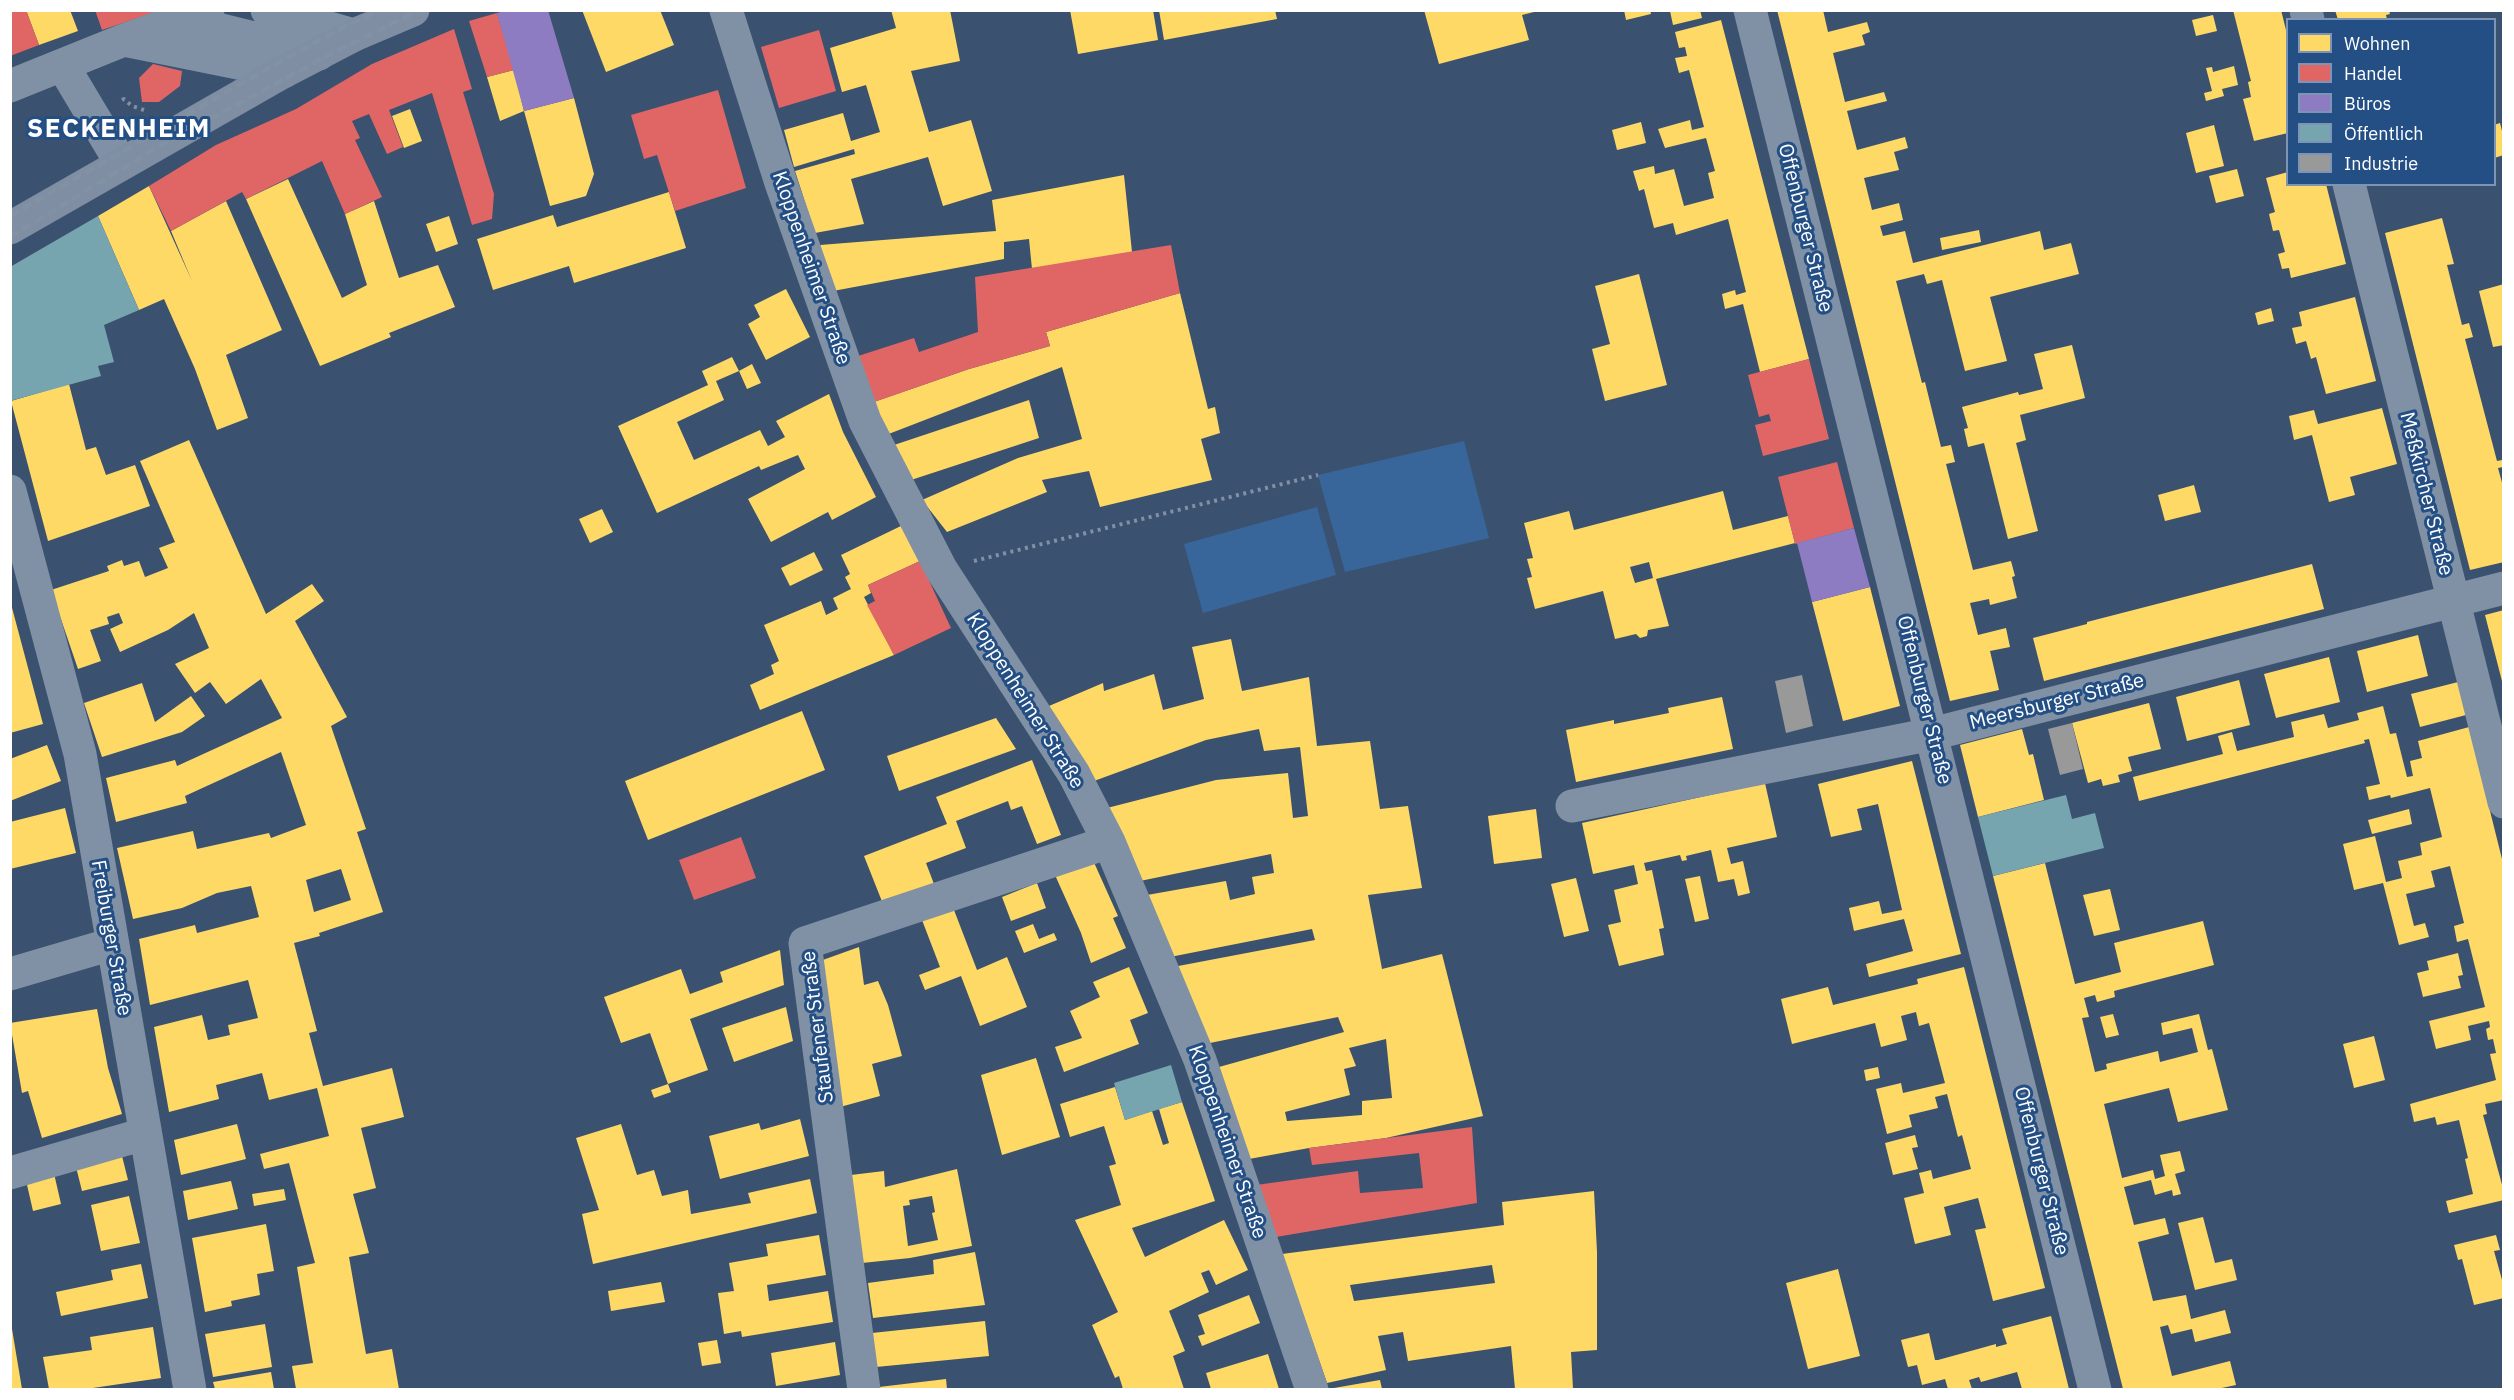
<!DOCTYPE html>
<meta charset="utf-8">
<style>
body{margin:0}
#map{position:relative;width:2514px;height:1400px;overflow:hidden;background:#3a526f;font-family:"IBM Plex Sans",sans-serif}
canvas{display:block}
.frame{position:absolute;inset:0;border:12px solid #fff;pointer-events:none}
.legend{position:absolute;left:2286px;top:18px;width:210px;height:168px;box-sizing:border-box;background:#244f85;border:2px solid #7c95b6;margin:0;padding:8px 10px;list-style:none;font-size:18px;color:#fff}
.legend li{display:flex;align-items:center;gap:12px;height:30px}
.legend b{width:30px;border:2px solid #7c95b6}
</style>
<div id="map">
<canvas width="2514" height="1400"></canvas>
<div class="frame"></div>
<ul class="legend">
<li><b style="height:16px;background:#ffd966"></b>Wohnen</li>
<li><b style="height:16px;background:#e06666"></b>Handel</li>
<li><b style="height:16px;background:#8e7cc3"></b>Büros</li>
<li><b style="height:16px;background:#76a5af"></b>Öffentlich</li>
<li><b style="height:16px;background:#999"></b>Industrie</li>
</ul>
</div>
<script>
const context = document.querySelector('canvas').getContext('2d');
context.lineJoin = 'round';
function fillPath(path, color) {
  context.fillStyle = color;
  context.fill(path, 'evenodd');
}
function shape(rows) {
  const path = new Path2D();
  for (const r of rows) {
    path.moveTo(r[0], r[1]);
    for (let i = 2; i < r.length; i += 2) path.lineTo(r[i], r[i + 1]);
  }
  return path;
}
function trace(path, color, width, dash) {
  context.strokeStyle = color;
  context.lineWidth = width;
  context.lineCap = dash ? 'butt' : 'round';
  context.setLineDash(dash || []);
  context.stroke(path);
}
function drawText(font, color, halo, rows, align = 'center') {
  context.font = font + ' "IBM Plex Sans",sans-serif';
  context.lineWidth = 6;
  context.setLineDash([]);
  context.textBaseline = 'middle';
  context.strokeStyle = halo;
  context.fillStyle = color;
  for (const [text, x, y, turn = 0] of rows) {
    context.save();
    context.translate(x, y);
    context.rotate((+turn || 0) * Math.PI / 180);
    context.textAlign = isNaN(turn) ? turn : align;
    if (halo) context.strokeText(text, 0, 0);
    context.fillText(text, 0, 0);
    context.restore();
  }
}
fillPath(shape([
 [1464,441,1489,538,1345,572,1318,475],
 [1317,507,1336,575,1203,613,1184,544]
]), '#38669b');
fillPath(shape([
 [26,10,70,10,78,31,39,45],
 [582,10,660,10,674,45,606,72],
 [891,10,950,10,960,61,911,71,929,132,971,120,992,191,943,206,928,157,851,179,864,224,815,233,795,171,855,154,854,149,794,167,784,130,843,113,851,141,880,132,866,85,842,92,830,48,896,28],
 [1070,10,1153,10,1158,40,1078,54],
 [1159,10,1275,10,1277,19,1164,40],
 [1424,10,1538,10,1538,11,1522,15,1529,40,1439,64],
 [1624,10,1650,10,1651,14,1626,20],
 [1700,10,1702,18,1673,25,1670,11],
 [1777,10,1823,10,1828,32,1867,22,1870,32,1862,35,1865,45,1833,53,1845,102,1884,92,1887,101,1847,111,1857,150,1905,137,1908,148,1894,152,1899,170,1864,178,1872,210,1899,203,1903,220,1880,226,1883,236,1905,231,1913,263,2040,231,2044,250,2071,243,2079,274,1990,297,2007,361,1965,371,1942,280,1927,284,1924,274,1896,281,1922,383,1925,382,1941,447,1951,445,1955,462,1946,464,1973,570,2011,561,2015,576,2012,577,2017,598,1990,605,1989,599,1970,603,1978,635,2006,628,2010,647,1990,651,1999,690,1950,701],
 [2233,10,2281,10,2288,38,2288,133,2254,141,2243,99,2251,97,2248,82,2251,81],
 [2335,10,2389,10,2390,14,2386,15,2387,20,2338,20],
 [2213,15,2217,31,2196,36,2192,20],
 [1721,20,1809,359,1760,372,1743,304,1725,309,1722,294,1735,290,1736,295,1746,292,1728,219,1676,235,1673,223,1654,228,1644,189,1639,191,1633,171,1654,166,1655,174,1674,169,1684,206,1714,198,1708,173,1715,171,1706,138,1665,148,1658,129,1690,120,1692,130,1704,127,1689,70,1679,73,1675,58,1687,56,1685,47,1679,48,1675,32],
 [2234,66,2238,85,2222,89,2224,96,2206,101,2204,93,2212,91,2206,68,2212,67,2213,72],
 [514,70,524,111,500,121,487,77],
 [574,98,594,174,586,196,550,206,524,111],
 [410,109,422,141,404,148,392,116],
 [1641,122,1646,143,1617,150,1612,130],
 [2500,123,2504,139,2504,155,2494,158,2494,125],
 [2214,125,2224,166,2196,173,2186,133],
 [2237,169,2244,196,2216,203,2209,176],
 [2288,172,2288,184,2326,184,2346,264,2291,278,2289,268,2282,269,2278,254,2285,252,2279,230,2273,231,2269,214,2275,212,2266,178],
 [1124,175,1132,252,1032,269,1029,239,1004,242,1004,259,833,291,820,245,996,231,992,200],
 [288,179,342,298,367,285,345,214,374,201,399,278,438,265,455,307,389,333,391,337,320,366,246,199],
 [149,186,192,281,171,231,226,201,282,330,226,355,248,418,217,430,195,369,164,299,139,310,98,216],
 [669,192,686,248,574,283,569,266,493,290,477,239,553,215,557,227],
 [449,216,458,244,436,252,426,224],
 [2442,218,2454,264,2447,265,2462,325,2469,323,2473,337,2465,339,2497,461,2502,460,2503,467,2498,468,2504,490,2504,562,2470,570,2385,233],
 [1979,230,1981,242,1942,250,1940,238],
 [1639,274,1667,385,1605,401,1592,349,1610,344,1595,286],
 [2504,284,2504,345,2493,347,2479,291],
 [786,289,810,337,766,360,748,324,760,317,754,305],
 [1180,293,1208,409,1215,407,1220,433,1201,439,1212,480,1100,507,1089,471,1042,480,1047,492,947,532,922,500,1018,458,1082,439,1062,367,886,435,871,403,969,369,1050,346,1046,332],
 [2355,297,2376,381,2326,394,2316,357,2311,359,2306,341,2296,344,2292,328,2302,326,2299,312],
 [2271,308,2274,321,2258,325,2255,313],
 [2072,345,2085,398,2020,415,2026,440,2016,443,2038,531,2008,539,1984,443,1968,447,1964,429,1968,428,1962,407,2018,392,2019,395,2043,389,2034,354],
 [732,357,739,371,716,381,724,400,677,422,694,460,760,430,768,446,785,437,776,421,829,394,843,432,876,497,832,520,828,512,771,542,748,499,805,469,798,455,761,470,759,466,657,513,618,426,708,385,702,371],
 [752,364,761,383,747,389,739,371],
 [69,384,86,450,96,447,106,475,135,465,150,506,48,541,11,401],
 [1029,400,1039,438,908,481,891,446],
 [2382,408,2397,464,2350,477,2355,495,2329,502,2312,435,2294,440,2289,416,2314,410,2318,424],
 [189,440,266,614,312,584,324,601,295,621,347,717,331,726,366,829,357,832,383,912,319,933,320,936,294,943,317,1031,309,1033,323,1086,392,1068,404,1117,361,1128,376,1188,353,1194,369,1253,349,1257,366,1354,392,1349,399,1389,296,1389,292,1366,313,1363,297,1267,315,1263,289,1163,264,1169,260,1154,329,1136,317,1088,269,1100,262,1073,216,1085,219,1099,169,1112,154,1027,202,1015,208,1040,230,1035,228,1025,258,1018,248,980,150,1005,139,939,195,925,197,933,259,917,251,886,217,893,182,908,133,919,117,848,193,831,197,849,269,833,271,838,306,825,281,752,185,796,187,803,116,822,106,778,175,760,177,766,282,718,261,679,226,704,210,682,195,693,175,664,209,648,194,613,168,630,120,652,110,629,123,623,119,613,107,617,109,624,90,630,101,661,78,669,51,590,109,571,107,566,122,560,124,566,139,561,145,577,168,568,159,548,175,542,140,461],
 [341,869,351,900,314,912,306,880],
 [2194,485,2201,512,2165,521,2158,495],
 [1723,491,1733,530,1788,516,1795,543,1656,579,1669,626,1648,630,1647,636,1640,638,1636,634,1615,639,1603,591,1535,609,1527,578,1532,577,1527,559,1533,558,1524,523,1569,511,1574,530],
 [1649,562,1653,578,1635,583,1630,567],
 [602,509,613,532,590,543,579,519],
 [903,525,920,561,868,585,871,593,864,597,894,655,760,710,750,685,774,674,771,665,779,661,764,625,821,601,826,615,838,609,833,598,851,589,845,577,850,574,841,555],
 [814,552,823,570,790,586,781,568],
 [2312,564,2324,609,2044,681,2033,638,2087,624,2087,622],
 [1870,587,1900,706,1843,721,1812,602],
 [11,604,43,724,10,733,10,605],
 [2504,610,2504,685,2503,685,2485,615],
 [2418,635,2428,676,2367,692,2357,651],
 [1231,639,1242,691,1309,677,1317,746,1370,741,1380,809,1408,806,1422,888,1368,895,1382,969,1442,954,1483,1116,1386,1138,1309,1148,1249,1159,1219,1067,1344,1032,1338,1017,1205,1044,1173,967,1315,940,1312,929,1170,957,1147,895,1226,881,1230,900,1255,894,1252,877,1274,873,1271,854,1140,881,1107,808,1216,780,1288,773,1293,818,1308,816,1300,747,1264,751,1259,729,1206,740,1094,781,1049,706,1103,683,1104,691,1154,674,1163,710,1204,699,1192,647],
 [1386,1039,1392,1098,1362,1101,1362,1115,1287,1121,1285,1112,1350,1095,1344,1069,1356,1066,1349,1048],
 [2329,657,2340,702,2276,718,2264,674],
 [2239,680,2250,725,2187,741,2176,697],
 [2458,682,2466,715,2420,727,2411,694],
 [142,683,155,722,191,696,205,716,182,732,102,757,84,703],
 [1722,697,1733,749,1576,782,1566,730,1614,720,1614,724,1669,713,1668,708],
 [2149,703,2161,749,2128,757,2132,771,2118,775,2120,782,2103,786,2101,779,2088,783,2072,723],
 [2383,706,2390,734,2396,733,2407,777,2413,776,2410,761,2422,758,2418,741,2469,727,2504,867,2504,1100,2485,1104,2487,1114,2483,1115,2504,1192,2504,1200,2449,1213,2446,1201,2473,1194,2465,1159,2468,1158,2459,1120,2437,1125,2435,1117,2414,1122,2410,1104,2496,1080,2490,1054,2496,1053,2493,1039,2488,1040,2486,1029,2490,1027,2489,1021,2468,1026,2471,1040,2436,1049,2429,1021,2485,1007,2468,939,2457,942,2454,926,2464,923,2450,866,2431,871,2435,887,2406,894,2414,926,2425,923,2429,937,2399,945,2383,883,2354,890,2343,844,2375,836,2386,882,2402,878,2398,861,2422,855,2420,843,2442,837,2430,788,2391,798,2390,795,2369,800,2366,787,2380,784,2369,739,2364,740,2365,743,2139,801,2133,777,2223,754,2218,736,2232,732,2237,751,2294,737,2291,722,2324,714,2328,728,2359,720,2357,713],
 [802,711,825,770,648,840,625,781],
 [996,718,1016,749,899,791,887,756],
 [2022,729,2029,755,2033,754,2044,800,1978,817,1960,745],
 [47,745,61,781,10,801,10,759],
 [1032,760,1061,835,1037,844,1022,806,1011,810,1008,801,956,821,966,848,926,863,934,884,883,904,864,856,947,824,936,797],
 [1912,761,1961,954,1869,977,1866,964,1913,951,1904,919,1854,931,1849,908,1879,901,1882,914,1902,910,1878,804,1857,809,1862,830,1831,837,1818,784],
 [1765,783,1777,837,1727,848,1731,864,1743,861,1750,893,1738,896,1734,879,1718,882,1711,850,1686,856,1687,860,1682,861,1680,855,1644,863,1646,871,1652,870,1664,928,1659,929,1664,955,1619,966,1608,925,1621,922,1614,890,1638,884,1634,865,1593,874,1582,823],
 [65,808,76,853,10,869,10,822],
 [1536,809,1542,858,1494,864,1488,816],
 [2409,809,2412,824,2372,834,2368,820],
 [1092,858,1118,916,1113,918,1126,948,1091,963,1081,933,1055,875],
 [2045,863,2075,984,2121,972,2114,943,2203,921,2214,965,2114,991,2115,997,2097,1002,2095,995,2084,998,2089,1017,2082,1018,2095,1072,2107,1069,2106,1064,2158,1051,2160,1062,2198,1052,2192,1028,2163,1035,2161,1023,2199,1014,2208,1050,2212,1049,2228,1110,2178,1122,2169,1088,2104,1104,2122,1178,2153,1170,2155,1179,2165,1176,2160,1155,2180,1151,2185,1171,2175,1174,2181,1194,2173,1196,2172,1190,2155,1195,2151,1180,2124,1187,2134,1225,2165,1218,2169,1234,2138,1242,2153,1301,2186,1295,2191,1319,2225,1310,2231,1333,2195,1342,2192,1329,2171,1334,2168,1325,2160,1327,2172,1376,2230,1361,2236,1385,2217,1389,2123,1389,1993,876],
 [1700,876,1709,919,1695,922,1685,879],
 [1576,878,1589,931,1564,937,1551,884],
 [1037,883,1046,908,1011,921,1002,897],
 [2110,889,2120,930,2094,936,2083,895],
 [954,910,977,970,1007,957,1027,1007,980,1026,961,976,925,990,919,975,940,967,922,920],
 [1033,924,1039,939,1054,933,1057,940,1024,953,1015,931],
 [859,947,864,985,878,981,888,1005,902,1056,872,1064,880,1096,840,1107,820,961],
 [780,950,784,985,690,1019,708,1070,668,1084,650,1033,621,1043,604,997,681,969,690,994,723,982,720,972],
 [2458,953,2463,975,2458,976,2461,988,2423,997,2417,973,2429,970,2427,961],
 [1129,967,1148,1013,1130,1020,1139,1044,1064,1072,1055,1047,1082,1038,1070,1011,1100,997,1093,982],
 [1964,967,2045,1288,1993,1301,1975,1230,1986,1228,1978,1198,1944,1207,1951,1235,1915,1244,1904,1198,1924,1193,1919,1173,1931,1170,1933,1179,1971,1169,1962,1135,1958,1137,1947,1094,1935,1097,1938,1108,1909,1115,1912,1127,1887,1134,1876,1089,1901,1083,1903,1093,1945,1083,1929,1023,1919,1026,1916,1012,1901,1016,1907,1040,1881,1047,1875,1023,1792,1044,1781,999,1828,987,1833,1005,1918,984,1917,979],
 [786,1007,793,1041,734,1062,722,1028],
 [97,1009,108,1068,122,1114,42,1138,28,1091,22,1093,10,1023],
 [2113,1014,2119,1035,2106,1038,2100,1017],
 [2374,1036,2385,1080,2354,1088,2343,1044],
 [1036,1058,1060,1137,1002,1155,981,1075],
 [1878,1067,1880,1078,1866,1081,1864,1070],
 [668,1084,671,1092,654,1098,651,1090],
 [1115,1087,1125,1120,1152,1111,1163,1145,1169,1143,1159,1109,1182,1102,1215,1201,1132,1228,1145,1257,1224,1220,1248,1270,1216,1285,1209,1270,1201,1273,1209,1292,1169,1311,1185,1351,1173,1356,1184,1389,1123,1389,1119,1376,1115,1378,1092,1325,1118,1312,1075,1220,1121,1205,1109,1166,1116,1164,1104,1126,1070,1137,1060,1104],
 [800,1119,809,1156,720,1179,709,1136,759,1123,761,1130],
 [237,1124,246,1159,181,1175,174,1140],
 [621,1124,637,1175,654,1170,662,1196,688,1190,691,1214,751,1203,748,1193,810,1179,817,1213,593,1264,582,1214,599,1210,576,1138],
 [1915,1135,1918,1147,1912,1148,1918,1169,1893,1175,1885,1143],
 [121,1152,128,1180,82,1191,75,1163],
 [53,1169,61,1204,33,1211,25,1176],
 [957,1169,972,1246,910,1258,862,1263,851,1175,884,1171,885,1187],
 [932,1196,935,1212,932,1213,938,1240,908,1246,903,1206,910,1205,909,1200],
 [231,1181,238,1209,188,1220,183,1191],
 [284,1189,286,1200,254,1206,252,1194],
 [1594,1191,1597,1252,1597,1350,1571,1352,1573,1389,1515,1389,1511,1346,1408,1361,1403,1332,1378,1336,1386,1370,1327,1383,1282,1254,1504,1225,1502,1202],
 [1492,1265,1495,1283,1354,1301,1350,1285],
 [129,1196,140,1243,101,1251,91,1205],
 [2203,1217,2215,1263,2232,1259,2237,1280,2195,1290,2178,1223],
 [266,1224,274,1271,257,1274,260,1295,231,1301,232,1306,205,1312,192,1238],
 [819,1235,826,1275,767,1285,769,1301,828,1291,833,1322,742,1337,741,1331,724,1334,718,1293,734,1291,729,1263,768,1256,766,1244],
 [2496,1235,2500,1250,2494,1251,2504,1287,2504,1298,2474,1305,2462,1259,2458,1260,2454,1245],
 [975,1252,985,1305,873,1318,868,1283,934,1274,933,1260],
 [141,1264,148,1298,61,1316,56,1292,113,1280,111,1270],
 [1838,1269,1860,1356,1808,1369,1786,1283],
 [661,1282,665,1302,611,1311,608,1291],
 [1249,1295,1260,1323,1202,1346,1198,1336,1205,1334,1198,1315],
 [2051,1316,2069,1389,2022,1389,2017,1372,1981,1382,1979,1377,1969,1380,1972,1389,1948,1389,1945,1379,1922,1385,1917,1365,1908,1367,1901,1340,1929,1333,1935,1360,1938,1360,1996,1344,1996,1347,2007,1344,2002,1329],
 [985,1321,989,1356,876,1367,872,1333],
 [265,1324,272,1367,213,1377,205,1334],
 [153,1327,161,1378,86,1389,49,1389,43,1357,92,1350,90,1337],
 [10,1329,12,1329,22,1389,10,1389],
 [717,1340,721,1363,702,1366,698,1343],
 [835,1342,840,1375,776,1386,771,1353],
 [1268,1354,1279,1389,1211,1389,1206,1373],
 [271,1372,274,1389,215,1389,213,1382],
 [946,1379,947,1389,880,1389,879,1387],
 [1380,1380,1382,1389,1334,1389,1334,1388]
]), '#ffd966');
fillPath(shape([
 [10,10,26,10,39,45,10,56],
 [95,10,158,10,158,11,102,30],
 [497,13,514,70,487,77,469,21],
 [454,29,472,89,463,92,494,194,492,219,472,225,432,93,389,110,403,147,387,154,369,114,352,121,360,138,355,140,382,197,345,214,322,161,246,199,242,192,171,231,149,186,216,145,296,109,372,64],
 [819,30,836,91,779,108,761,47],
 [153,64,182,71,180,86,159,102,142,102,139,78],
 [718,90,746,188,675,211,657,155,644,159,631,115],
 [1171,245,1180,293,1046,332,1050,346,969,369,871,403,855,357,914,338,919,352,978,332,975,277],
 [1809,359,1829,439,1763,456,1755,425,1771,421,1769,414,1759,417,1748,375],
 [1837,462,1854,528,1795,544,1778,477],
 [920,561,951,628,894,655,867,605,875,601,868,585],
 [741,837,756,878,694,900,679,860],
 [1472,1127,1477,1203,1276,1237,1256,1185,1358,1171,1360,1193,1423,1188,1419,1153,1312,1165,1309,1148]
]), '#e06666');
fillPath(shape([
 [507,10,548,10,574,98,524,111,497,13],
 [1854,528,1870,587,1812,602,1797,543]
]), '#8e7cc3');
fillPath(shape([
 [98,216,139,310,104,325,114,362,98,366,101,376,10,401,10,267],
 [2066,795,2072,819,2095,813,2104,848,1993,876,1978,817],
 [1171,1065,1182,1102,1125,1120,1114,1083]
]), '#76a5af');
fillPath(shape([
 [1802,675,1813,726,1786,733,1775,681],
 [2072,723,2083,769,2060,775,2048,729]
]), '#999');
trace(shape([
 [122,100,124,99,132,106,147,111],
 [974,561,1318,475]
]), '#8091a5', 4, [3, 4.5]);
trace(shape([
 [267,10,354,35],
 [726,10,781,183,865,421,941,569,1074,774,1109,842,1200,1060,1312,1390],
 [1750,10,2095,1390],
 [2306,10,2308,20],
 [181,20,319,54],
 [124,40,283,72],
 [63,66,121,163],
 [10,86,124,40,208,10],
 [2349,184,2504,802],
 [10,491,80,754,190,1390],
 [1572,806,1932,734,2504,588],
 [10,974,112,944],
 [10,1173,144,1134],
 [864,1390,805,943,1109,842]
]), '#8091a5', 33);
trace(shape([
 [10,228,283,72,354,35,413,10]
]), '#7f8ea2', 33);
trace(shape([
 [10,216,267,69,340,29,381,10],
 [10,237,153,150,323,58,420,10]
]), '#8192a4', 4.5, [10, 4.5]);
drawText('20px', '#fff', '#244f85', [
 ["Offenburger Straße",1805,228,76],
 ["Kloppenheimer Straße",811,268,71],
 ["Meßkircher Straße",2426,494,76],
 ["Offenburger Straße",1924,700,76],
 ["Kloppenheimer Straße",1025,701,58],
 ["Meersburger Straße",2057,702,-14],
 ["Freiburger Straße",111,938,80],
 ["Staufener Straße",818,1027,-97],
 ["Kloppenheimer Straße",1227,1142,71],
 ["Offenburger Straße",2041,1171,76]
]);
context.letterSpacing = '1.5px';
drawText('bold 26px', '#fff', '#244f85', [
 ["SECKENHEIM",119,129]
]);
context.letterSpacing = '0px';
</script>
